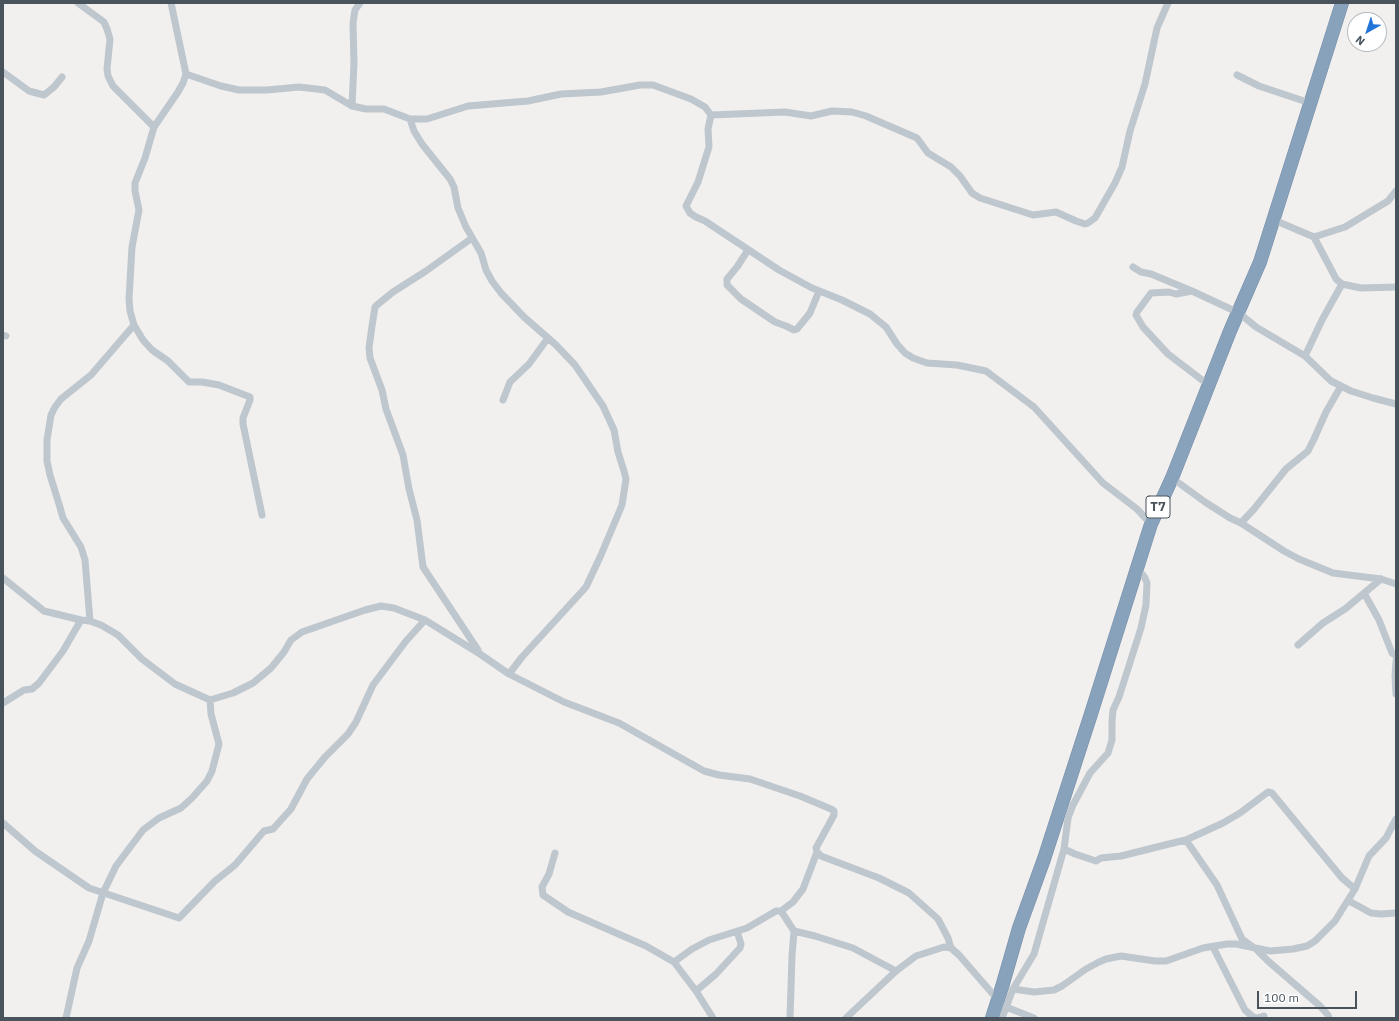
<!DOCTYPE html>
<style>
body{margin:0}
#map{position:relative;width:1399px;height:1021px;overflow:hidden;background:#f2efef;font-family:"IBM Plex Sans",sans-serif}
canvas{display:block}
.frame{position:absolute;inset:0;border:4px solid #48535c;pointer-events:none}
.north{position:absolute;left:1347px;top:12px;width:40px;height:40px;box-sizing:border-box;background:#fff;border:1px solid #b6babe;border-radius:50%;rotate:219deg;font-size:11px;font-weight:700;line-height:16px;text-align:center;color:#48535c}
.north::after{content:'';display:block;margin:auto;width:14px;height:18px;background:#2275d8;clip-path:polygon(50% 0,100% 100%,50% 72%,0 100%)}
.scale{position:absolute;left:1257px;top:991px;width:100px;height:18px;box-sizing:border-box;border:2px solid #48535c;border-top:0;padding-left:5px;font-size:12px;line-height:14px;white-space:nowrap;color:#48535c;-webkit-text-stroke:3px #fff;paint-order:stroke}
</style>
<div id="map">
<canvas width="1399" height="1021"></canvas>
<div class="frame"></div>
<div class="north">N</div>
<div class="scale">100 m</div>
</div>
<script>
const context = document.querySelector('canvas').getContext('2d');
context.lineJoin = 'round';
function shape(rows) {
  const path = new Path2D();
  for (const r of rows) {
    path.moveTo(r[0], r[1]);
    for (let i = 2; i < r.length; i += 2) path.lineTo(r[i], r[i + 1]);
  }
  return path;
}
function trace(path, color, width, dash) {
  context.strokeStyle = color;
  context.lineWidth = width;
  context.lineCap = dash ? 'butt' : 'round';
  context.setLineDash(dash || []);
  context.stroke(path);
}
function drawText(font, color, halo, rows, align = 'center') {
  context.font = font + ' "IBM Plex Sans",sans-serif';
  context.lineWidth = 3;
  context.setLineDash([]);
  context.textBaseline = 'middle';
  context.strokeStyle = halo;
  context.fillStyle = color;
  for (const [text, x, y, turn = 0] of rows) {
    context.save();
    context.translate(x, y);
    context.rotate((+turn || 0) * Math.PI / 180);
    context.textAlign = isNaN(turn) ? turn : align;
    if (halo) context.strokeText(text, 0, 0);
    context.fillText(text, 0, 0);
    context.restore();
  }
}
const highway = shape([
 [992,1018,1002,987,1019,928,1044,859,1090,717,1151,524,1172,478,1230,331,1260,262,1342,3]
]);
trace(highway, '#758ea7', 14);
trace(shape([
 [78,3,104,22,107,29,110,39,107,69,108,76,113,86,154,127],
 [3,72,29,91,44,95,54,87,62,77],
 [186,74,221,86,239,90,267,90,299,87,325,90,352,106,366,109,384,109,410,119,427,119,468,106,528,101,561,94,601,92,640,85,653,85,691,99,705,107,711,115,708,129,709,147,698,182,686,206,690,213,696,217,705,221,779,270,812,288,842,300,870,314,886,327,897,344,905,353,913,358,927,363,957,365,986,371,1034,407,1103,483,1137,509,1151,524],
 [1237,75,1259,86,1310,103],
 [352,106,354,63,353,23,355,10,360,3],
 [711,115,785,112,811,116,832,111,852,112,866,116,917,138,928,153,951,167,960,176,972,193,980,198,1033,215,1056,212,1076,221,1085,224,1088,223,1095,218,1115,183,1122,167,1130,131,1145,84,1157,28,1168,3],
 [410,119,414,131,422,144,450,179,454,187,458,208,466,227,481,253,486,270,492,281,501,293,524,317,556,345,575,365,603,406,614,430,618,452,624,471,626,479,622,505,601,555,586,587,522,657,509,674],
 [1274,220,1314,237,1345,227,1388,201,1396,191],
 [1314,237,1333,273,1336,279,1342,284,1361,288,1396,287],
 [472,238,426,271,393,292,377,305,375,307,372,326,369,348,370,358,382,390,386,409,403,455,409,489,417,520,423,567,478,650],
 [748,250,737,267,727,279,727,285,741,299,775,322,786,326,794,330,797,329,810,313,819,291],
 [1133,267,1141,272,1151,274,1192,291,1239,313,1256,327,1305,356,1331,381,1351,391,1373,398,1396,404],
 [1192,291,1176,294,1169,292,1151,293,1137,312,1136,315,1143,327,1168,354,1202,380,1210,383],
 [134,325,143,340,152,350,168,361,189,382,202,382,219,385,250,397,250,400,243,418,243,424,262,515],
 [3,335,6,336],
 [1305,356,1322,320,1342,284],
 [503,400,510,382,529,364,548,338],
 [1172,478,1205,502,1230,518,1241,523,1284,551,1299,559,1333,573,1381,579,1396,584],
 [1241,523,1254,509,1286,469,1308,451,1314,439,1326,412,1341,386],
 [3,578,44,611,81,620,90,621,101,625,118,635,142,659,175,684,210,700,233,693,253,683,271,668,284,652,291,640,302,632,365,610,381,606,394,608,425,620,480,654,509,674,564,702,619,723,704,771,719,775,750,779,800,796,831,809,834,811,834,815,816,848,817,852,821,856,879,878,909,893,938,919,948,938,951,948],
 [1364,593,1379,620,1392,653,1396,656],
 [90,621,85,560,81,547,63,518,59,504,50,475,47,461,47,440,51,415,55,407,61,399,91,375,134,325,130,311,129,299,132,247,139,210,135,191,135,183,145,158,154,127,178,92,183,83,186,74,171,3],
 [1298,645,1323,623,1345,609,1381,579],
 [1396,661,1395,676,1396,694],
 [3,703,24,690,32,689,39,683,63,651,81,620],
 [3,823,35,851,89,888,179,918,215,881,235,865,264,831,273,829,291,809,307,779,325,757,348,734,356,722,373,685,406,641,425,620],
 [1186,840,1217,885,1242,939,1256,949,1268,961,1320,1006,1328,1015,1329,1018],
 [1064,849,1075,854,1096,861,1101,858,1121,856,1177,842,1186,840,1223,823,1240,813,1268,792,1272,793,1342,878,1355,889],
 [555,853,549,874,542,887,543,895,568,912,646,946,674,962,696,991,713,1018],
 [1349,901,1371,913,1381,914,1396,913],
 [781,911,794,931,792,956,790,1018],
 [794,931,815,936,853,948,896,971],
 [1213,947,1245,1010,1253,1017,1257,1018,1264,1016],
 [674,962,692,949,709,940,747,928,776,911,781,911,793,902,803,889,817,852],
 [1013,989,1034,992,1054,990,1062,986,1086,969,1099,962,1106,959,1121,956,1155,961,1166,961,1203,948,1227,944,1236,944,1270,951,1293,949,1307,946,1315,941,1335,921,1355,889,1369,856,1386,838,1396,819],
 [696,991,716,974,740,948,741,944,737,931],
 [1006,1007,1034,1018],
 [66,1018,77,968,89,941,103,893,116,866,143,830,159,818,181,808,192,798,207,781,212,771,219,744,211,714,210,700],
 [846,1018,896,971,916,956,944,947,951,948,959,955,998,1000],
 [1002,1018,1013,989,1034,954,1064,849,1068,818,1073,805,1090,773,1108,753,1112,740,1112,721,1113,710,1119,697,1141,628,1146,605,1147,583,1145,578,1138,569]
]), '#bec7cd', 7);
trace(highway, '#89a2bb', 13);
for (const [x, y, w] of [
 [1158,507,24]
]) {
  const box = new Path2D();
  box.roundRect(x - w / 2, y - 11, w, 22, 3);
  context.fillStyle = '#fff';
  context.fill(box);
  trace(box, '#48535c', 1);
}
drawText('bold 13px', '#48535c', null, [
 ["T7",1158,507]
]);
</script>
